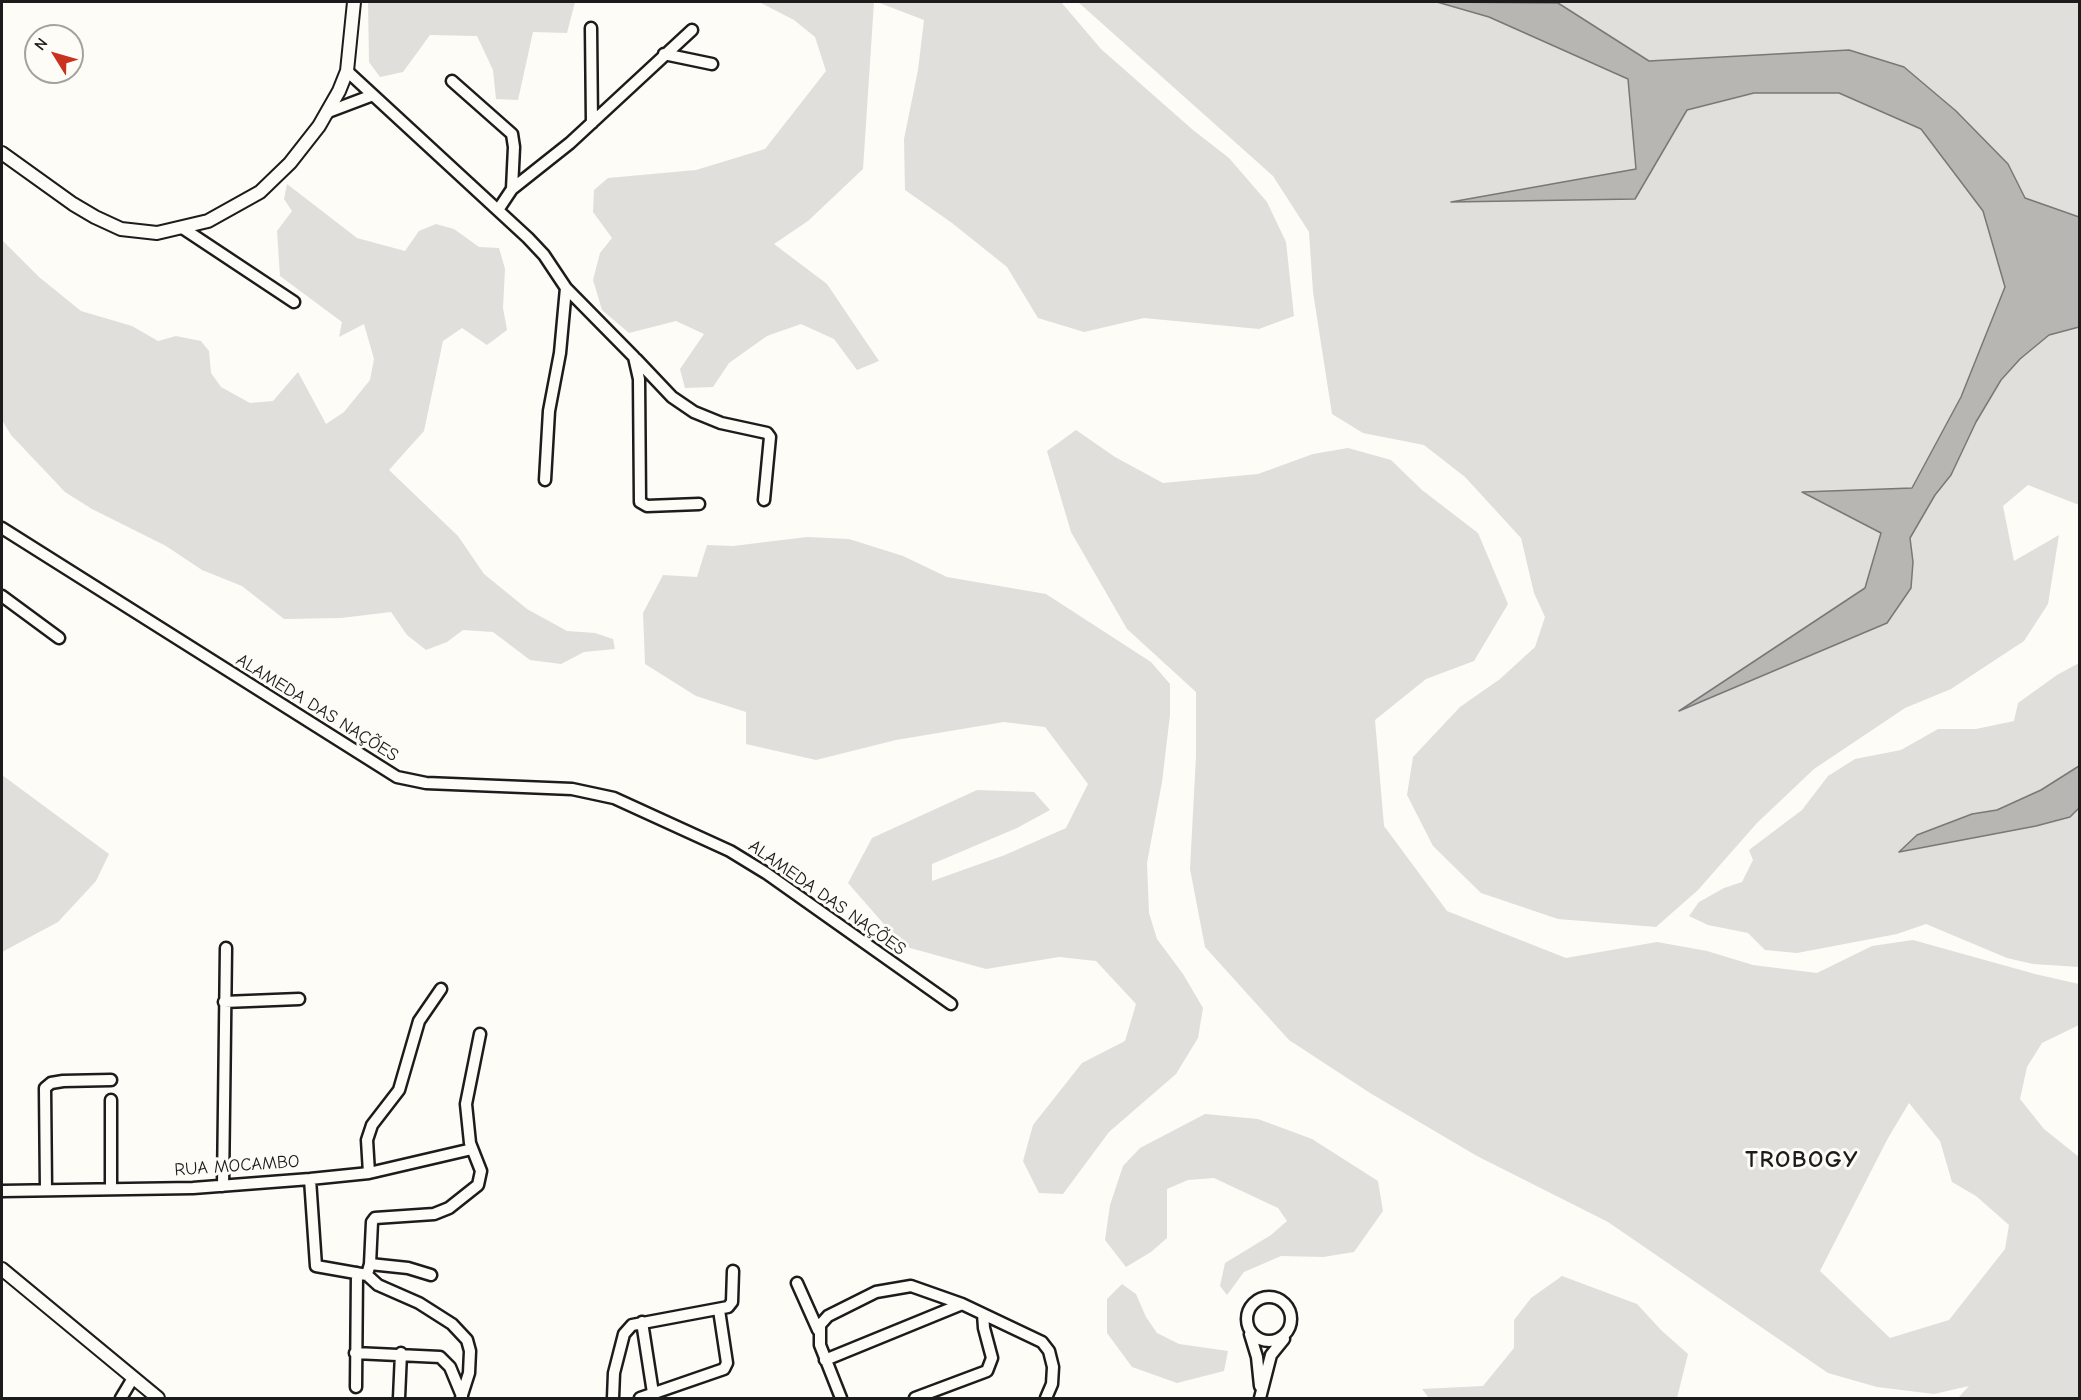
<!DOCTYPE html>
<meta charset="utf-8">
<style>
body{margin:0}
#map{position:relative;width:2081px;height:1400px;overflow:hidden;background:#fdfcf7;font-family:"Comic Neue",sans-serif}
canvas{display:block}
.frame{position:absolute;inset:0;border:3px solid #1c1c1c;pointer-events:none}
.north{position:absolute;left:24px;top:24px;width:60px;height:60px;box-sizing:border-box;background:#fdfcf7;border:2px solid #a3a29f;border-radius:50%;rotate:307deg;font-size:16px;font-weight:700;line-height:24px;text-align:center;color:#1c1c1c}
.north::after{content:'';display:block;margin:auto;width:21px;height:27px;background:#c8321e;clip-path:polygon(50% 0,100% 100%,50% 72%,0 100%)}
</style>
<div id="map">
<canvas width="2081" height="1400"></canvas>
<div class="frame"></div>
<div class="north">N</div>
</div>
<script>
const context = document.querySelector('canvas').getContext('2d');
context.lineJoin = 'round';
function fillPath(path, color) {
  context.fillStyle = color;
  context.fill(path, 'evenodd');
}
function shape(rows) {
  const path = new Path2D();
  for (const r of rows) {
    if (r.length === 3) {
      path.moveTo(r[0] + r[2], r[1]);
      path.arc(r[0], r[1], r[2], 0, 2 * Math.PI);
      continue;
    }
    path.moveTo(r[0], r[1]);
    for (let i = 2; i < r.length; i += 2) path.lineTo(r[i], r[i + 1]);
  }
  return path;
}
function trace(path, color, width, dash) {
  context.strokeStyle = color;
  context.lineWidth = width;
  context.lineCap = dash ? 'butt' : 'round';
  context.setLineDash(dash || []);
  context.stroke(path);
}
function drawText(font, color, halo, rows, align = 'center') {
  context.font = font + ' "Comic Neue",sans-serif';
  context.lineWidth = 6;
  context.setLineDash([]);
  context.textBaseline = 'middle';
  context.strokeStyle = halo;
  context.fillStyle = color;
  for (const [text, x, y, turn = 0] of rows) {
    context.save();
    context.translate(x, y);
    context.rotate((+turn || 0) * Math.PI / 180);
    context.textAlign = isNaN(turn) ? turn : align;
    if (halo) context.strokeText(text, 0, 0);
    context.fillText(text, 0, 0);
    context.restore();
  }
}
fillPath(shape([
 [368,2,575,2,567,33,533,32,518,100,496,99,493,70,477,36,430,35,403,72,380,77,369,62],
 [759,2,874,2,863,169,808,221,774,244,827,284,879,361,857,370,834,339,801,324,767,336,729,363,713,387,685,388,680,369,704,334,676,321,629,333,602,310,593,280,600,253,612,238,593,212,594,190,608,178,696,170,765,149,826,71,815,37,794,20],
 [877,2,1061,2,1101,49,1193,130,1229,158,1267,202,1286,242,1294,316,1259,329,1144,318,1084,332,1038,318,1007,267,952,223,905,190,904,139,918,70,924,20],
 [1078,2,1437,2,1489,17,1628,79,1636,170,1457,201,1635,199,1687,110,1754,93,1840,93,1921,129,1983,211,2005,287,1961,397,1912,488,1803,492,1881,533,1865,588,1682,709,1887,623,1913,562,1910,538,1935,495,1951,475,1976,422,2001,380,2020,359,2049,335,2079,327,2079,505,2028,485,2003,506,2014,561,2059,535,2048,604,2024,641,1951,689,1905,708,1814,769,1757,823,1698,890,1656,927,1558,919,1481,893,1433,846,1407,795,1413,757,1460,707,1500,679,1535,647,1545,617,1534,593,1521,538,1465,477,1424,445,1363,433,1332,414,1313,292,1309,232,1273,176],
 [1550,2,2079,2,2079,217,2025,198,2008,164,1956,111,1904,67,1849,50,1649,61,1558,3],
 [287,184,357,238,405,251,419,231,436,224,454,229,479,247,499,248,505,269,503,308,507,330,487,345,462,328,443,341,424,431,389,470,458,536,484,574,527,609,567,631,595,633,613,639,615,649,584,652,561,664,530,660,493,632,463,630,447,642,426,650,407,635,391,612,341,618,284,619,242,586,202,570,166,546,92,509,65,492,11,435,2,420,2,240,39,277,81,311,132,326,158,341,176,336,201,341,209,351,211,373,221,387,250,403,273,401,298,372,326,424,344,412,370,380,374,359,364,324,339,337,342,322,280,276,277,231,292,211,284,199],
 [1076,430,1115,457,1163,483,1258,474,1313,454,1348,448,1391,460,1422,490,1478,533,1508,604,1474,661,1426,679,1375,720,1384,826,1447,911,1566,958,1657,942,1707,951,1753,965,1817,973,1872,946,1913,940,2035,974,2079,984,2079,1025,2042,1043,2027,1067,2020,1099,2044,1129,2079,1157,2079,1398,1958,1398,1969,1386,1934,1394,1877,1387,1828,1373,1608,1222,1477,1156,1370,1093,1289,1040,1205,947,1190,869,1196,756,1196,692,1127,629,1071,532,1047,451],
 [1909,1103,1940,1141,1952,1182,1976,1196,2009,1225,2005,1249,1949,1320,1890,1338,1820,1271,1888,1138],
 [807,537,849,539,903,556,947,577,1046,594,1151,662,1170,684,1170,715,1162,782,1147,863,1149,913,1157,939,1183,974,1203,1008,1198,1038,1176,1074,1109,1132,1063,1194,1039,1193,1023,1161,1033,1125,1082,1063,1125,1041,1136,1004,1096,961,1059,957,986,969,903,946,848,883,872,838,977,790,1034,792,1050,810,1017,828,932,864,932,881,1005,855,1066,828,1088,784,1045,727,1004,722,896,740,816,760,746,744,746,712,696,696,645,664,643,613,663,575,697,577,707,545,733,546],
 [2079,663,2079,766,2041,790,1997,810,1972,814,2070,817,2079,808,2079,967,2033,964,2007,958,1926,924,1897,934,1797,953,1765,950,1748,933,1708,925,1689,916,1699,902,1724,888,1742,882,1753,860,1749,850,1802,810,1828,776,1855,759,1901,750,1938,729,1976,729,2014,721,2018,703,2057,675],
 [2,775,109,854,96,881,58,922,2,952],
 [1205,1114,1258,1119,1312,1139,1378,1181,1383,1211,1354,1252,1323,1257,1281,1256,1244,1272,1227,1295,1220,1286,1225,1263,1271,1235,1287,1221,1278,1208,1214,1178,1188,1180,1167,1189,1167,1238,1151,1252,1126,1267,1105,1240,1110,1205,1123,1166,1140,1148],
 [1562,1276,1637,1304,1662,1331,1688,1354,1677,1398,1429,1398,1422,1389,1483,1386,1514,1348,1514,1320,1531,1298],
 [1122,1284,1136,1294,1146,1317,1157,1333,1179,1344,1228,1351,1224,1371,1177,1383,1132,1367,1107,1333,1107,1299]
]), '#e0dfdb');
const water = shape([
 [1437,2,1558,3,1649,61,1849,50,1904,67,1956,111,2008,164,2025,198,2079,217,2079,327,2049,335,2020,359,2001,380,1976,422,1951,475,1935,495,1910,538,1913,562,1911,588,1887,623,1679,711,1865,588,1881,533,1802,492,1912,488,1961,397,2005,287,1983,211,1921,129,1839,93,1754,93,1687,110,1635,199,1451,202,1636,169,1628,79,1489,17,1437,2],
 [2079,766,2079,808,2070,817,2036,826,1899,852,1917,835,1972,814,1997,810,2041,790,2079,766]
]);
fillPath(water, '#b7b6b2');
trace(water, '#797876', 1.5);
const minor = shape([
 [591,28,592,123],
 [664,54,712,64],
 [347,71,528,238,544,255,566,288,634,357,639,379,640,502,647,506,699,504],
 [452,81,512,134,514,147,512,189],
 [328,112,373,95],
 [498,210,512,189,570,143,692,30],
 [184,229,294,302],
 [636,359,672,397,694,412,721,423,767,433,770,437,764,500],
 [545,480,549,411,560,353,566,288],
 [2,528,397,777,426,783,572,789,614,798,730,851,766,873,951,1004],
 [2,596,59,638],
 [224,1002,299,999],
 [111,1100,111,1189],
 [369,1173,367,1140,372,1125,399,1090,419,1021,441,989],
 [310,1179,316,1266,367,1275,378,1285,419,1303,452,1324,467,1340,470,1351,469,1373,461,1398],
 [223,1186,226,948],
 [46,1190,45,1088,51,1083,63,1081,111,1080],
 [2,1191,193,1188,310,1179,369,1173,472,1149],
 [370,1264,372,1222,375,1218,434,1214,449,1208,478,1185,481,1171,470,1143,466,1104,480,1034],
 [368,1271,370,1264,408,1268,431,1275],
 [797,1283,818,1330],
 [1269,1319,22],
 [642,1322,653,1393],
 [1250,1334,1257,1357,1260,1386],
 [355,1353,440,1357,450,1367,462,1396],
 [825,1360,962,1304],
 [356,1387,357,1273],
 [121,1398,133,1378],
 [399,1398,401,1353],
 [613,1398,614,1373,624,1334,632,1325,728,1307,732,1302,733,1271],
 [640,1398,724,1369,727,1363,719,1310],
 [841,1398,820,1345,820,1325,828,1316,876,1292,911,1286,962,1304,1042,1342,1049,1351,1053,1367,1052,1384,1046,1398],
 [915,1398,987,1371,992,1358,984,1328,983,1314],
 [1260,1398,1271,1355,1284,1339]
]);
const major = shape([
 [2,153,73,204,95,217,121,229,157,233,208,221,260,192,290,163,319,126,339,91,347,71,354,2],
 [2,1269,158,1398]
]);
trace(minor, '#1c1c1c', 15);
trace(major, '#1c1c1c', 16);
trace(minor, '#fdfcf7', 10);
trace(major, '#fdfcf7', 12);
drawText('18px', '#1c1c1c', '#fdfcf7', [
 ["ALAMEDA DAS NAÇÕES",317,708,32],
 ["ALAMEDA DAS NAÇÕES",827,898,35],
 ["RUA MOCAMBO",237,1166,-4]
]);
context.letterSpacing = '1.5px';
drawText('bold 24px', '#1c1c1c', '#fdfcf7', [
 ["TROBOGY",1802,1160]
]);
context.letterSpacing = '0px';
</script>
